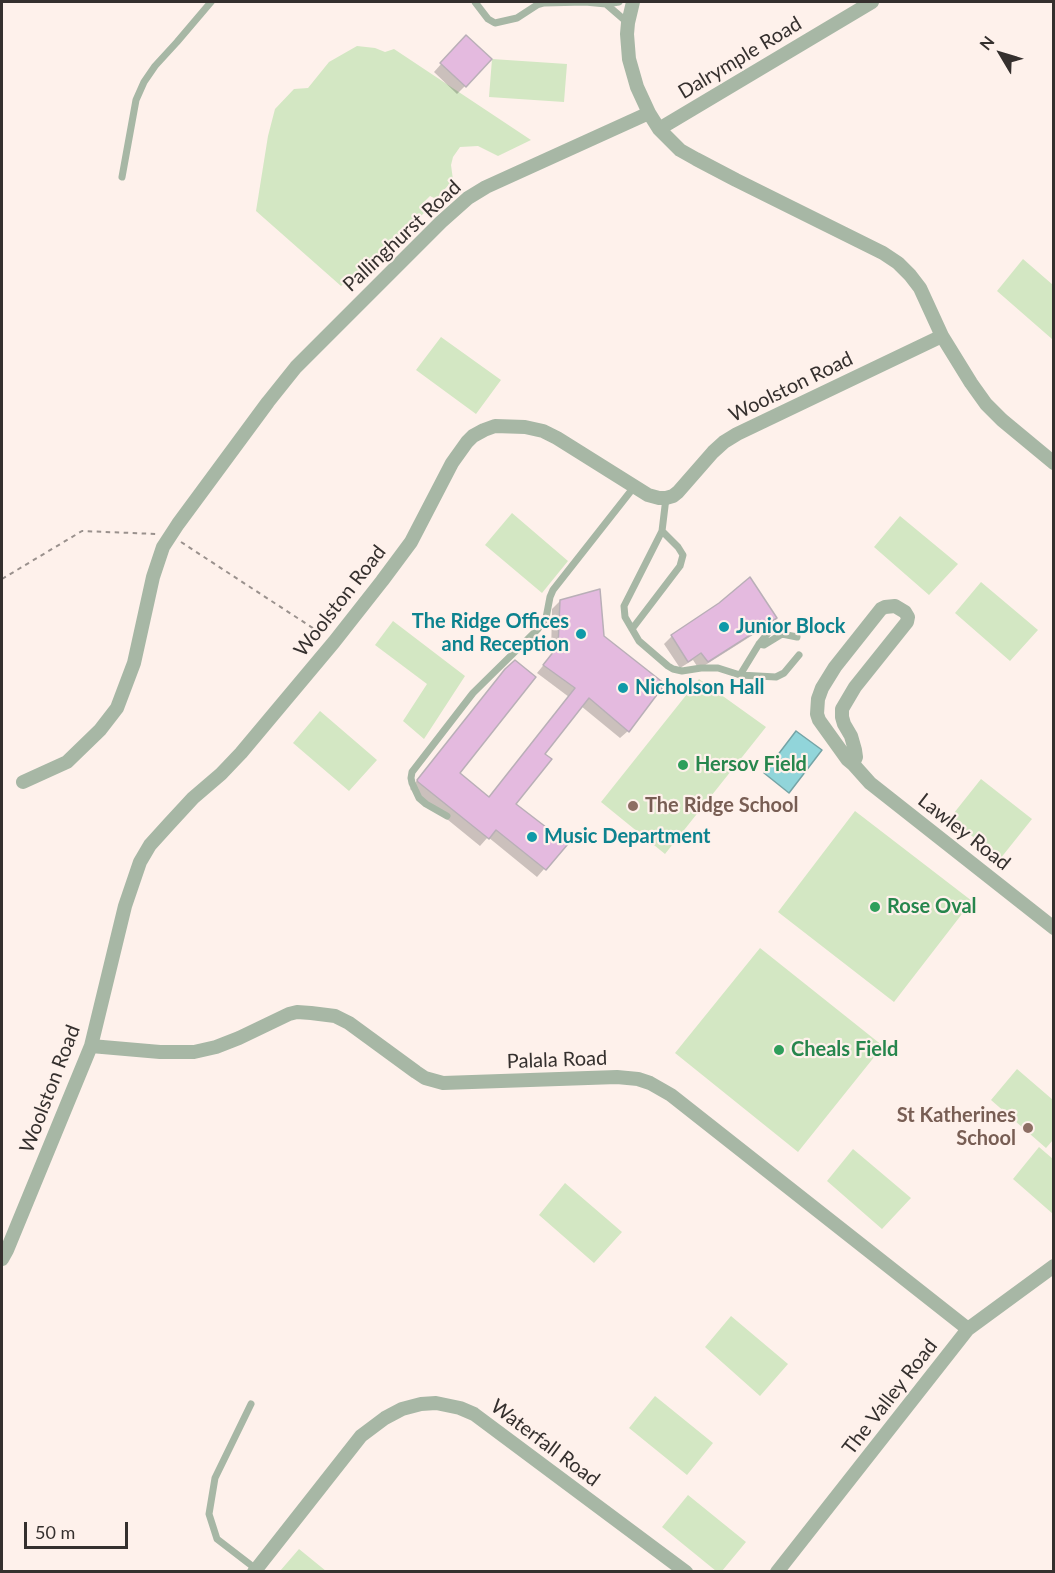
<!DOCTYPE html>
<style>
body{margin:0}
#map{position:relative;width:1055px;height:1573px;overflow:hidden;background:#fef1eb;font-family:Lato,sans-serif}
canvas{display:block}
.frame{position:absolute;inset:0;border:3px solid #35302e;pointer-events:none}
.north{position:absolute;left:971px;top:24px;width:60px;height:60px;-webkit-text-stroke:4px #fef1eb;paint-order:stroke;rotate:308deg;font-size:16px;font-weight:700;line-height:24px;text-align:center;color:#35302e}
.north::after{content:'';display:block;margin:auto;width:21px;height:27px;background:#35302e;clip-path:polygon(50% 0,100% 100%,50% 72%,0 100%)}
.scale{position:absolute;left:24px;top:1522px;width:104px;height:27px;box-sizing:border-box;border:3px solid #35302e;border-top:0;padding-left:8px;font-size:18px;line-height:21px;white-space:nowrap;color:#35302e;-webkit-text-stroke:4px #fef1eb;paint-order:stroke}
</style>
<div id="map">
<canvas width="1055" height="1573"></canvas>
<div class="frame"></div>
<div class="north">N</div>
<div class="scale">50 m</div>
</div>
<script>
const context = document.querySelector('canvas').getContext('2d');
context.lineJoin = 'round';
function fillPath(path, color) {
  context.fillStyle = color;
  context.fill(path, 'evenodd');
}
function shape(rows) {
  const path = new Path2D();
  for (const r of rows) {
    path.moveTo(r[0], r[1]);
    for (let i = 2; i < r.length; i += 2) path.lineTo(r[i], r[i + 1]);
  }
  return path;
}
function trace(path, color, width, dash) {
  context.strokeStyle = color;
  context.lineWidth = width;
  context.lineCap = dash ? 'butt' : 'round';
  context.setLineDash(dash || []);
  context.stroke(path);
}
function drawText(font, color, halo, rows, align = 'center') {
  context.font = font + ' Lato,sans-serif';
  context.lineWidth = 4.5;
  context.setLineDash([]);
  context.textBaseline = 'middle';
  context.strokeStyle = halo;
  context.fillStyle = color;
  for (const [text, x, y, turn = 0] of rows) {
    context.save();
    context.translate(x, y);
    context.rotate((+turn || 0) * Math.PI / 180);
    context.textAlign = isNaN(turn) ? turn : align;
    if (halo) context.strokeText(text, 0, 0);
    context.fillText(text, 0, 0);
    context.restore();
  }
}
fillPath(shape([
 [357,46,375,48,385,52,394,49,531,140,498,156,478,146,460,147,453,157,451,165,453,180,436,199,430,196,422,204,424,213,370,265,341,286,256,211,268,136,275,109,294,89,308,88,329,62],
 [492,59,567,64,564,102,489,97],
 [1023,259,1053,285,1052,339,997,291],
 [441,337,501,380,476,414,416,370],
 [512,513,568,561,542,593,485,545],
 [900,516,958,564,929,595,874,547],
 [981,582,1038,630,1010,661,955,613],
 [393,621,465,676,424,739,403,721,427,684,375,645],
 [699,679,766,727,665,854,601,802],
 [320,711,377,760,349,791,293,743],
 [981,779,1032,819,1000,859,950,818],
 [855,811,972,901,894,1002,778,912],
 [760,948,883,1046,798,1152,675,1053],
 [1017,1069,1053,1100,1053,1140,1046,1148,991,1100],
 [1039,1147,1053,1159,1053,1214,1013,1179],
 [853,1149,911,1198,882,1229,827,1181],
 [565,1183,622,1232,594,1263,539,1215],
 [731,1316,788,1364,760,1396,705,1347],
 [655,1396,713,1443,687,1475,629,1428],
 [688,1495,746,1542,722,1571,716,1571,662,1527],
 [299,1549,326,1571,280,1571]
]), '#d3e7c3');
const water = shape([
 [796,731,822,750,789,793,764,773,796,731]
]);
fillPath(water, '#91d5da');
trace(water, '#75a4a6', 1.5);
fillPath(shape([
 [458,45,465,86,457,94,434,72],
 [560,601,602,637,628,731,620,738,581,706,543,754,514,805,566,844,537,877,488,837,480,846,410,789,498,679,457,774,488,798,569,697,537,673,551,656,552,609],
 [775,618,767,626,699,669,693,660,680,668,664,644,672,636]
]), '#0003');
const building = shape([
 [466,35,492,59,466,87,440,63,466,35],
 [750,577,777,618,708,662,701,653,688,662,671,635,719,603,750,577],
 [600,589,604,636,665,684,629,732,589,698,545,754,552,759,516,804,568,844,546,870,496,830,489,839,418,782,417,780,505,669,515,660,536,677,460,773,489,797,575,688,543,665,558,646,560,600,600,589]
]);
fillPath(building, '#e4badf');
trace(building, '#b9afb7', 1.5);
trace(shape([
 [181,542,322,634],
 [2,579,82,531,156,534]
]), '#9a918d', 2, [4.5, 4.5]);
trace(shape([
 [475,2,488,19,495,23,517,18,537,5,544,3,585,2,606,4,619,2],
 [606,4,628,23],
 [122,177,136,100,144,82,155,66,177,42,211,2],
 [666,498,662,531,624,606,625,617,639,641,668,666,673,669,682,671,701,668,718,668,740,675,776,677,784,673,799,655],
 [632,629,680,566,683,555,678,547,662,531],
 [759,644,764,645,782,634,797,637],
 [740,675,759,644,773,627],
 [447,816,426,804,419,798,412,783,411,778,412,772,473,693,538,629,546,618,550,597,553,590,634,487],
 [251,1404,215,1478,209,1514,217,1539,256,1569]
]), '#a7b7a5', 7);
trace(shape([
 [633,2,628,23,627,34,629,59,637,87,649,113,659,129,680,150,696,159,736,180,883,253,898,263,910,275,920,288,942,336,971,383,986,404,1002,420,1054,463],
 [659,129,872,2],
 [853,764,856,757,855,750,851,736,844,724,842,717,842,709,855,687,907,622,908,617,905,612,895,606,885,607,881,609,835,667,822,688,818,699,817,714,819,720,847,759,853,764,870,783,1054,928],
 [23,782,67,762,100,730,117,708,134,663,153,577,163,547,178,524,268,402,296,367,441,222,468,198,486,187,649,113],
 [91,1046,160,1052,194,1052,216,1047,239,1038,289,1014,297,1012,311,1013,335,1016,349,1023,416,1072,425,1078,443,1083,617,1077,638,1079,650,1083,671,1095,968,1329],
 [2,1259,7,1250,91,1046,125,906,140,862,150,845,169,824,193,798,221,774,241,753,334,642,382,581,411,542,452,463,467,442,473,436,484,430,495,426,525,427,543,431,557,438,648,495,659,498,666,498,673,496,678,492,713,452,724,442,737,434,942,336],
 [254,1572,361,1436,385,1418,402,1409,421,1404,436,1403,460,1408,474,1414,686,1572],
 [777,1572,968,1329,1054,1266]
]), '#a7b7a5', 14);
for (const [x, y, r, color] of [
 [724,627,6,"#0f9aa8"],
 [581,634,6,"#0f9aa8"],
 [623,688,6,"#0f9aa8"],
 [683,765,6,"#2e9e5b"],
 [633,806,6,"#8d6e63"],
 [532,837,6,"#0f9aa8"],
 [875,907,6,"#2e9e5b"],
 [779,1050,6,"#2e9e5b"],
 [1028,1128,6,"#8d6e63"]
]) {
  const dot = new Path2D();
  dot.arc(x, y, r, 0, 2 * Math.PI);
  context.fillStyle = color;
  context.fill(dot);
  trace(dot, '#fef1eb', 2);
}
drawText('20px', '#35302e', '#fef1eb', [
 ["Dalrymple Road",740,58,-31],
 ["Pallinghurst Road",402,236,-43],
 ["Woolston Road",791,387,-26],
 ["Woolston Road",340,601,-52],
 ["Lawley Road",964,832,38],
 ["Palala Road",557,1060,-2],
 ["Woolston Road",50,1089,-69],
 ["The Valley Road",890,1397,-52],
 ["Waterfall Road",545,1443,37]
]);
drawText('bold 20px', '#0d838f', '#fef1eb', [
 ["The Ridge Offices",569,622,"right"],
 ["and Reception",569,645,"right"],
 ["Junior Block",736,627],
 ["Nicholson Hall",635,688],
 ["Music Department",544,837]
], 'left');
drawText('bold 20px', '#27864d', '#fef1eb', [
 ["Hersov Field",695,765],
 ["Rose Oval",887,907],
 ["Cheals Field",791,1050]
], 'left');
drawText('bold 20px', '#785e54', '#fef1eb', [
 ["The Ridge School",645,806],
 ["St Katherines",1016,1116,"right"],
 ["School",1016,1139,"right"]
], 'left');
</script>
